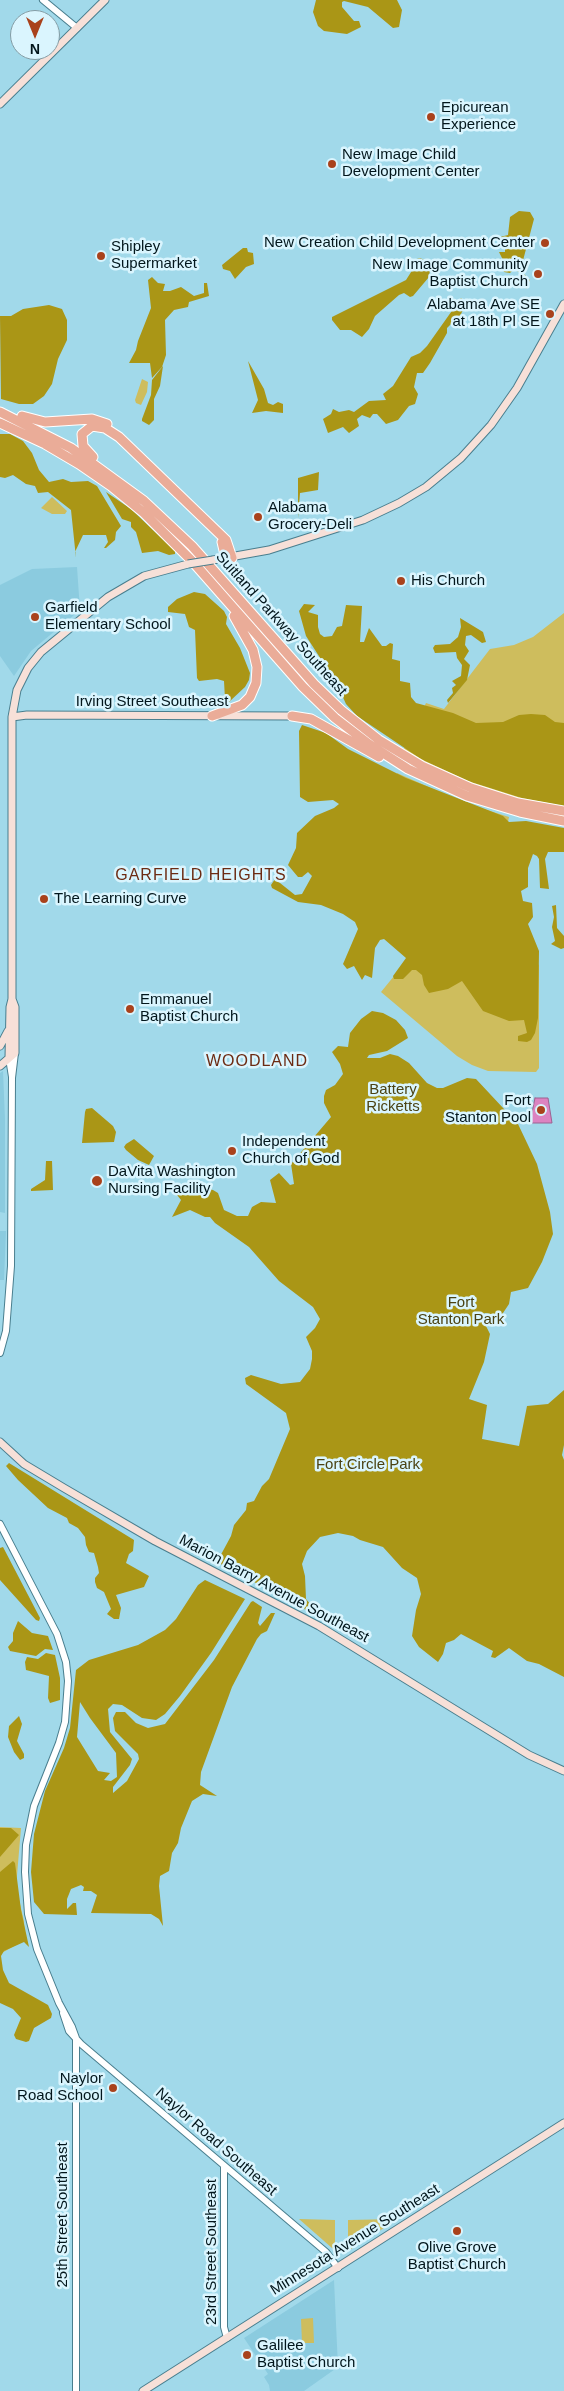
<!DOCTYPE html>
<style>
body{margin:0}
#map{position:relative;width:564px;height:2391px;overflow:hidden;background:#a1d9ea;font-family:Arial,sans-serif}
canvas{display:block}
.north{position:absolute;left:10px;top:10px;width:50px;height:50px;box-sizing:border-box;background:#daf5fe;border:1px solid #849ca4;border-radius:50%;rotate:180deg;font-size:14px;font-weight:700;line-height:20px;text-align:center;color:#02161c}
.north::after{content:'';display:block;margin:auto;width:18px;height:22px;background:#a9421c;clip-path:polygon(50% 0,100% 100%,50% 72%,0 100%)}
</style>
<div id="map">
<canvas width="564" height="2391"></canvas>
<div class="north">N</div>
</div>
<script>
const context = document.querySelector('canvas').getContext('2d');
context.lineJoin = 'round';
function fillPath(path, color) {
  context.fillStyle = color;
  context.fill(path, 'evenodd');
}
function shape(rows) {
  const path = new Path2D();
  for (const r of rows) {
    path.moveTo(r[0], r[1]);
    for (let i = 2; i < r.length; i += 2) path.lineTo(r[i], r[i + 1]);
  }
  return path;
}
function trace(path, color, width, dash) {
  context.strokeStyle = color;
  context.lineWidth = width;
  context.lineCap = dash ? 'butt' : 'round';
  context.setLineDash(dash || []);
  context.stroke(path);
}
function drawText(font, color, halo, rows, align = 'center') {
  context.font = font + ' Arial,sans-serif';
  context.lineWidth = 5;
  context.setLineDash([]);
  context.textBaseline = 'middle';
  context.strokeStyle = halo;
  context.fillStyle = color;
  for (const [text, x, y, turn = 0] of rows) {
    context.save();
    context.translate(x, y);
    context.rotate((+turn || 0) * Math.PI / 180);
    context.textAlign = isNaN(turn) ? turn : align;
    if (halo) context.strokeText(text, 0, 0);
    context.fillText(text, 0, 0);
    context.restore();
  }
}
fillPath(shape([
 [77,567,80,610,31,651,14,676,0,656,0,585,32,569],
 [3,1071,5,1119,5,1213,0,1212,0,1073],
 [0,1231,6,1231,4,1280,0,1280],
 [334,2280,338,2367,304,2391,270,2391,269,2385,264,2377,268,2374,244,2338]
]), '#8bcbdf');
fillPath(shape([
 [142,379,148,382,147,392,141,405,136,403,135,400],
 [52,497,67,511,65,514,52,514,41,508],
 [564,613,564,807,520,800,464,781,403,751,426,703,444,709,490,649,514,645,533,637],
 [397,773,465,803,509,817,496,879,498,931,539,965,539,1068,536,1072,488,1071,472,1065,457,1056,381,992,412,954],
 [0,1827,21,1828,16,1887,24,1921,25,1940,0,1954],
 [299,2219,335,2220,335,2250,332,2248],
 [398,2219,348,2251,348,2220],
 [313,2318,314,2343,302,2343,301,2319]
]), '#cebd5d');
fillPath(shape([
 [316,0,397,0,402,10,399,27,393,28,368,7,344,1,342,2,342,7,354,21,359,21,361,27,347,34,324,31,318,26,313,12],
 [519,211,530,212,534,219,521,268,522,272,530,280,526,289,522,274,514,269,510,273,504,272,499,262,504,262,499,252,505,252,505,246,499,243,500,237,508,235,510,217],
 [243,248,247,248,248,252,253,253,254,264,246,267,235,279,230,271,223,269,222,265],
 [420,258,424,260,430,270,429,277,413,296,410,297,404,293,399,295,375,316,369,329,362,337,351,330,340,330,332,320,332,317,406,280,413,269,414,260],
 [152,277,158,283,165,284,163,291,170,291,181,287,194,296,204,293,204,283,207,283,209,296,189,302,188,307,174,310,165,320,166,355,162,367,152,378,150,363,129,363,136,350,138,341,151,308,148,280],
 [461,298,466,303,461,314,447,328,447,333,430,363,423,373,417,373,414,387,418,394,415,404,409,406,398,420,386,424,377,414,373,414,370,418,362,415,357,419,359,426,349,433,343,427,328,433,323,419,331,414,333,409,339,412,349,410,354,412,369,401,386,400,383,394,393,386,411,357,420,353,427,346],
 [49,305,62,309,67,320,67,340,58,359,52,384,44,396,33,404,19,404,1,399,0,316,11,316,23,309],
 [248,361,264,389,268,403,273,405,278,402,283,404,283,413,266,411,252,413,258,400],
 [163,366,160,386,154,399,154,420,149,425,142,421,142,419,151,395,152,380],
 [0,434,10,434,23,441,32,453,39,470,49,482,63,479,71,482,88,481,97,486,121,526,116,532,115,540,106,548,104,548,108,542,106,535,83,535,75,552,76,558,71,510,48,492,38,493,35,486,26,484,13,475,5,478,0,477],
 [319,472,318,490,300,493,298,518,298,478],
 [106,492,131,509,175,551,175,554,169,555,158,551,142,553,136,532,131,527,131,522,122,519],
 [194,592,205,594,224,611,227,617,226,624,240,648,250,673,249,680,245,687,229,702,226,702,225,699,224,681,217,679,199,681,197,678,195,630,189,627,185,614,168,612,168,607,177,599],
 [304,604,315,605,308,612,318,615,318,627,320,634,324,637,332,636,337,627,342,626,346,605,362,606,360,642,364,642,369,628,382,646,386,646,390,643,393,644,392,659,400,661,400,681,410,683,411,697,416,703,453,713,476,723,503,722,519,715,531,714,545,715,555,722,564,723,564,806,522,798,468,781,421,759,357,716,346,704,337,684,306,636,299,611],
 [460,618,483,632,486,642,482,643,471,635,466,636,465,645,469,651,464,659,470,665,467,680,448,703,447,700,453,693,452,688,456,685,452,681,461,676,462,665,457,658,456,652,435,653,433,648,435,645,450,644,458,637,461,627],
 [302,725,326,733,348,749,406,778,503,816,509,822,526,821,564,828,564,852,548,852,545,859,549,889,540,888,539,859,537,856,533,854,528,868,528,887,521,891,523,901,532,903,533,917,528,924,539,951,538,1018,535,1033,531,1040,527,1042,518,1041,518,1036,527,1033,524,1020,509,1021,483,1011,462,981,448,989,429,993,424,985,422,975,416,970,412,970,403,979,394,979,393,976,406,958,384,939,380,940,375,948,372,978,365,975,362,980,354,966,347,969,343,964,358,929,355,922,343,914,321,905,298,902,272,888,271,885,275,879,295,895,302,894,312,876,308,872,302,877,298,877,288,865,296,848,297,833,315,816,334,808,339,804,333,800,308,802,300,797,299,731],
 [556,905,557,928,564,936,564,948,561,949,551,944,555,941,552,927,554,917,552,906],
 [372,1011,383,1013,396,1020,405,1030,408,1038,387,1051,369,1055,367,1058,380,1058,390,1054,398,1056,409,1063,427,1083,437,1088,443,1088,467,1078,476,1079,518,1124,537,1164,550,1212,553,1234,542,1262,528,1288,511,1292,509,1304,501,1316,485,1313,483,1314,483,1320,490,1334,484,1362,469,1399,487,1405,482,1439,519,1446,527,1406,548,1404,564,1390,564,1445,562,1455,564,1460,564,1677,539,1664,527,1661,509,1648,495,1658,491,1657,493,1651,461,1634,454,1640,446,1643,443,1654,438,1662,419,1647,412,1636,416,1610,421,1594,417,1578,402,1568,383,1547,360,1540,353,1536,338,1533,320,1537,307,1551,302,1564,305,1576,306,1599,311,1605,333,1620,334,1625,217,1562,231,1536,234,1525,246,1510,247,1503,254,1501,262,1486,269,1479,290,1429,286,1413,246,1384,245,1378,251,1375,281,1384,300,1382,310,1369,312,1359,312,1351,306,1337,315,1328,320,1319,313,1307,279,1281,249,1247,215,1223,210,1217,205,1217,190,1210,172,1217,181,1200,174,1191,187,1183,213,1190,218,1193,224,1210,237,1216,248,1216,252,1207,261,1202,276,1203,270,1180,279,1173,290,1185,294,1184,291,1164,331,1117,324,1103,324,1096,326,1090,335,1085,343,1074,340,1064,332,1052,338,1046,348,1047,350,1033,361,1019],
 [92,1108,113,1126,116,1132,114,1142,82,1143,85,1112,86,1109],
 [134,1139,154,1156,149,1165,138,1160,126,1150,124,1147,126,1144],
 [46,1161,52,1161,53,1190,31,1191,31,1189,45,1180],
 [9,1463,134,1540,133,1551,129,1554,126,1563,149,1576,144,1587,116,1595,121,1608,119,1619,114,1619,107,1614,111,1609,104,1592,97,1588,95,1582,95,1578,99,1573,98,1567,94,1553,89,1552,86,1545,85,1537,78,1528,69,1523,67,1518,48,1508,18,1480,6,1466],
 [3,1547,40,1618,39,1621,36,1620,0,1580,0,1548],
 [205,1580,245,1599,211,1653,180,1696,165,1714,156,1720,142,1718,122,1705,113,1704,108,1709,110,1732,132,1759,130,1765,113,1787,113,1793,127,1781,139,1759,138,1754,115,1731,113,1718,116,1712,125,1712,136,1723,148,1728,165,1724,214,1660,251,1602,253,1601,262,1607,258,1623,260,1626,271,1613,275,1613,267,1631,261,1634,257,1639,232,1687,201,1772,200,1785,217,1796,203,1794,192,1801,181,1828,178,1843,172,1853,169,1871,160,1876,159,1886,163,1926,159,1919,151,1914,91,1913,97,1895,91,1891,83,1891,84,1887,81,1885,71,1889,67,1899,67,1909,73,1903,76,1903,77,1915,44,1914,34,1902,31,1872,34,1834,45,1791,64,1748,70,1728,76,1670,89,1660,138,1645,165,1630,176,1619,198,1585],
 [80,1702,90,1718,116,1753,117,1777,111,1781,104,1780,110,1773,98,1771,77,1737],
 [18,1621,32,1633,48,1636,53,1650,45,1649,36,1656,10,1651,8,1647,13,1641,13,1633],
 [46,1653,55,1655,60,1678,60,1700,50,1703,48,1698,49,1676,26,1670,25,1662,27,1657,38,1659],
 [19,1716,22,1724,17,1741,24,1754,24,1758,20,1760,14,1752,8,1737,9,1726],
 [0,1828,11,1828,19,1835,0,1857],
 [13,1861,15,1863,21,1910,29,1947,24,1942,4,1951,1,1956,3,1970,9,1983,48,2005,52,2014,51,2018,34,2028,29,2041,26,2042,16,2039,14,2035,21,2018,13,2009,0,2003,0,1872]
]), '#aa9616');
const water = shape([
 [535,1098,548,1098,552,1123,530,1123,535,1098]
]);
fillPath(water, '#dc83c1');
trace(water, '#9b6290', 1);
const tertiary = shape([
 [43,0,77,28],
 [9,1058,12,1077],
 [0,1353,6,1331,11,1266,12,1078,15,1053],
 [0,1524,57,1634,66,1662,68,1681,65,1722,59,1743,34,1806,26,1845,25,1872,28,1914,37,1949,59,2003,72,2027,76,2038,76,2391],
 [63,2013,69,2031,81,2044,326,2252,338,2268],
 [224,2166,224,2327,227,2338]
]);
const secondary = shape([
 [0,104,105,0],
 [213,560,269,550,363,520,399,503,426,487,461,458,491,425,517,388,564,304],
 [12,717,27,715,292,716],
 [0,1046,8,1031],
 [9,1058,10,1007,12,999,12,717,17,690,28,668,41,652,108,597,144,576,188,564],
 [0,1066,15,1053,15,1007,12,999],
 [0,1442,24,1464,64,1488,155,1541,319,1626,529,1755,564,1771],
 [143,2391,564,2123]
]);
const trunk = shape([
 [0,412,71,448,144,501,192,546,314,684,341,710,379,740,422,766,471,788,518,803,564,811],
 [22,416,45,422,92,419,107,424],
 [0,423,45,444,79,464,111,486,144,513,193,562,303,687,335,718,369,744,408,769,467,796,520,812,564,821],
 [93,457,83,446,82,434,92,426,105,428,119,437,226,540,232,558],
 [222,542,226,559],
 [212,716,242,705,250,697,256,683,257,667,253,650,234,616],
 [292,716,311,719,379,757]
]);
trace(tertiary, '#497e8e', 8);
trace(secondary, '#497e8e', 9);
trace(trunk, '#fff', 11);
trace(tertiary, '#fff', 6);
trace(secondary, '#f7e0d8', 7);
trace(trunk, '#eaac98', 9);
const secondaryBridge = shape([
 [188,564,213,560]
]);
trace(secondaryBridge, '#497e8e', 9, []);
trace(secondaryBridge, '#f7e0d8', 7);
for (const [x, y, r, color] of [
 [431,117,5,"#a9421c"],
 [332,164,5,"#a9421c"],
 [545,243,5,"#a9421c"],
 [101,256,5,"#a9421c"],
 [538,274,5,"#a9421c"],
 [550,314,5,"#a9421c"],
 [258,517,5,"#a9421c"],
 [401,581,5,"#a9421c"],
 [35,617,5,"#a9421c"],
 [44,899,5,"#a9421c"],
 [130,1009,5,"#a9421c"],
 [541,1110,5,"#a9421c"],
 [232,1151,5,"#a9421c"],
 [97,1181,6,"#a9421c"],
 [113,2088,5,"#a9421c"],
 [457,2231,5,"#a9421c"],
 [247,2355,5,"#a9421c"]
]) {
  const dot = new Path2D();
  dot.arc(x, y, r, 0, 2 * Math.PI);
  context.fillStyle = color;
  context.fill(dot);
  trace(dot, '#daf5fe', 2);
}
drawText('15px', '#02161c', '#daf5fe', [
 ["Epicurean",441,108],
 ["Experience",441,125],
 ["New Image Child",342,155],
 ["Development Center",342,172],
 ["New Creation Child Development Center",535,243,"right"],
 ["Shipley",111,247],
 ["Supermarket",111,264],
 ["New Image Community",528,265,"right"],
 ["Baptist Church",528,282,"right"],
 ["Alabama Ave SE",540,305,"right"],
 ["at 18th Pl SE",540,322,"right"],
 ["Alabama",268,508],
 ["Grocery-Deli",268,525],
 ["His Church",411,581],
 ["Garfield",45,608],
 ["Elementary School",45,625],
 ["The Learning Curve",54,899],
 ["Emmanuel",140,1000],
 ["Baptist Church",140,1017],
 ["Fort",531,1101,"right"],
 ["Stanton Pool",531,1118,"right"],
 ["Independent",242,1142],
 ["Church of God",242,1159],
 ["DaVita Washington",108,1172],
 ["Nursing Facility",108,1189],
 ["Naylor",103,2079,"right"],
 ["Road School",103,2096,"right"],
 ["Olive Grove",457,2248,"center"],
 ["Baptist Church",457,2265,"center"],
 ["Galilee",257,2346],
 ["Baptist Church",257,2363]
], 'left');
drawText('15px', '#02161c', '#daf5fe', [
 ["Suitland Parkway Southeast",281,624,48],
 ["Irving Street Southeast",152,702],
 ["Marion Barry Avenue Southeast",274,1589,28],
 ["Naylor Road Southeast",216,2142,41],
 ["25th Street Southeast",63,2215,-90],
 ["Minnesota Avenue Southeast",355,2240,-32],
 ["23rd Street Southeast",212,2252,-90]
]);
drawText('15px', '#4b4213', '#daf5fe', [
 ["Battery",393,1090],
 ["Ricketts",393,1107],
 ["Fort",461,1303],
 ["Stanton Park",461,1320],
 ["Fort Circle Park",368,1465]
]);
context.letterSpacing = '1px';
drawText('16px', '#6c2b13', '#daf5fe', [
 ["GARFIELD HEIGHTS",201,876],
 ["WOODLAND",257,1062]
]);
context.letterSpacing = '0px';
</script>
